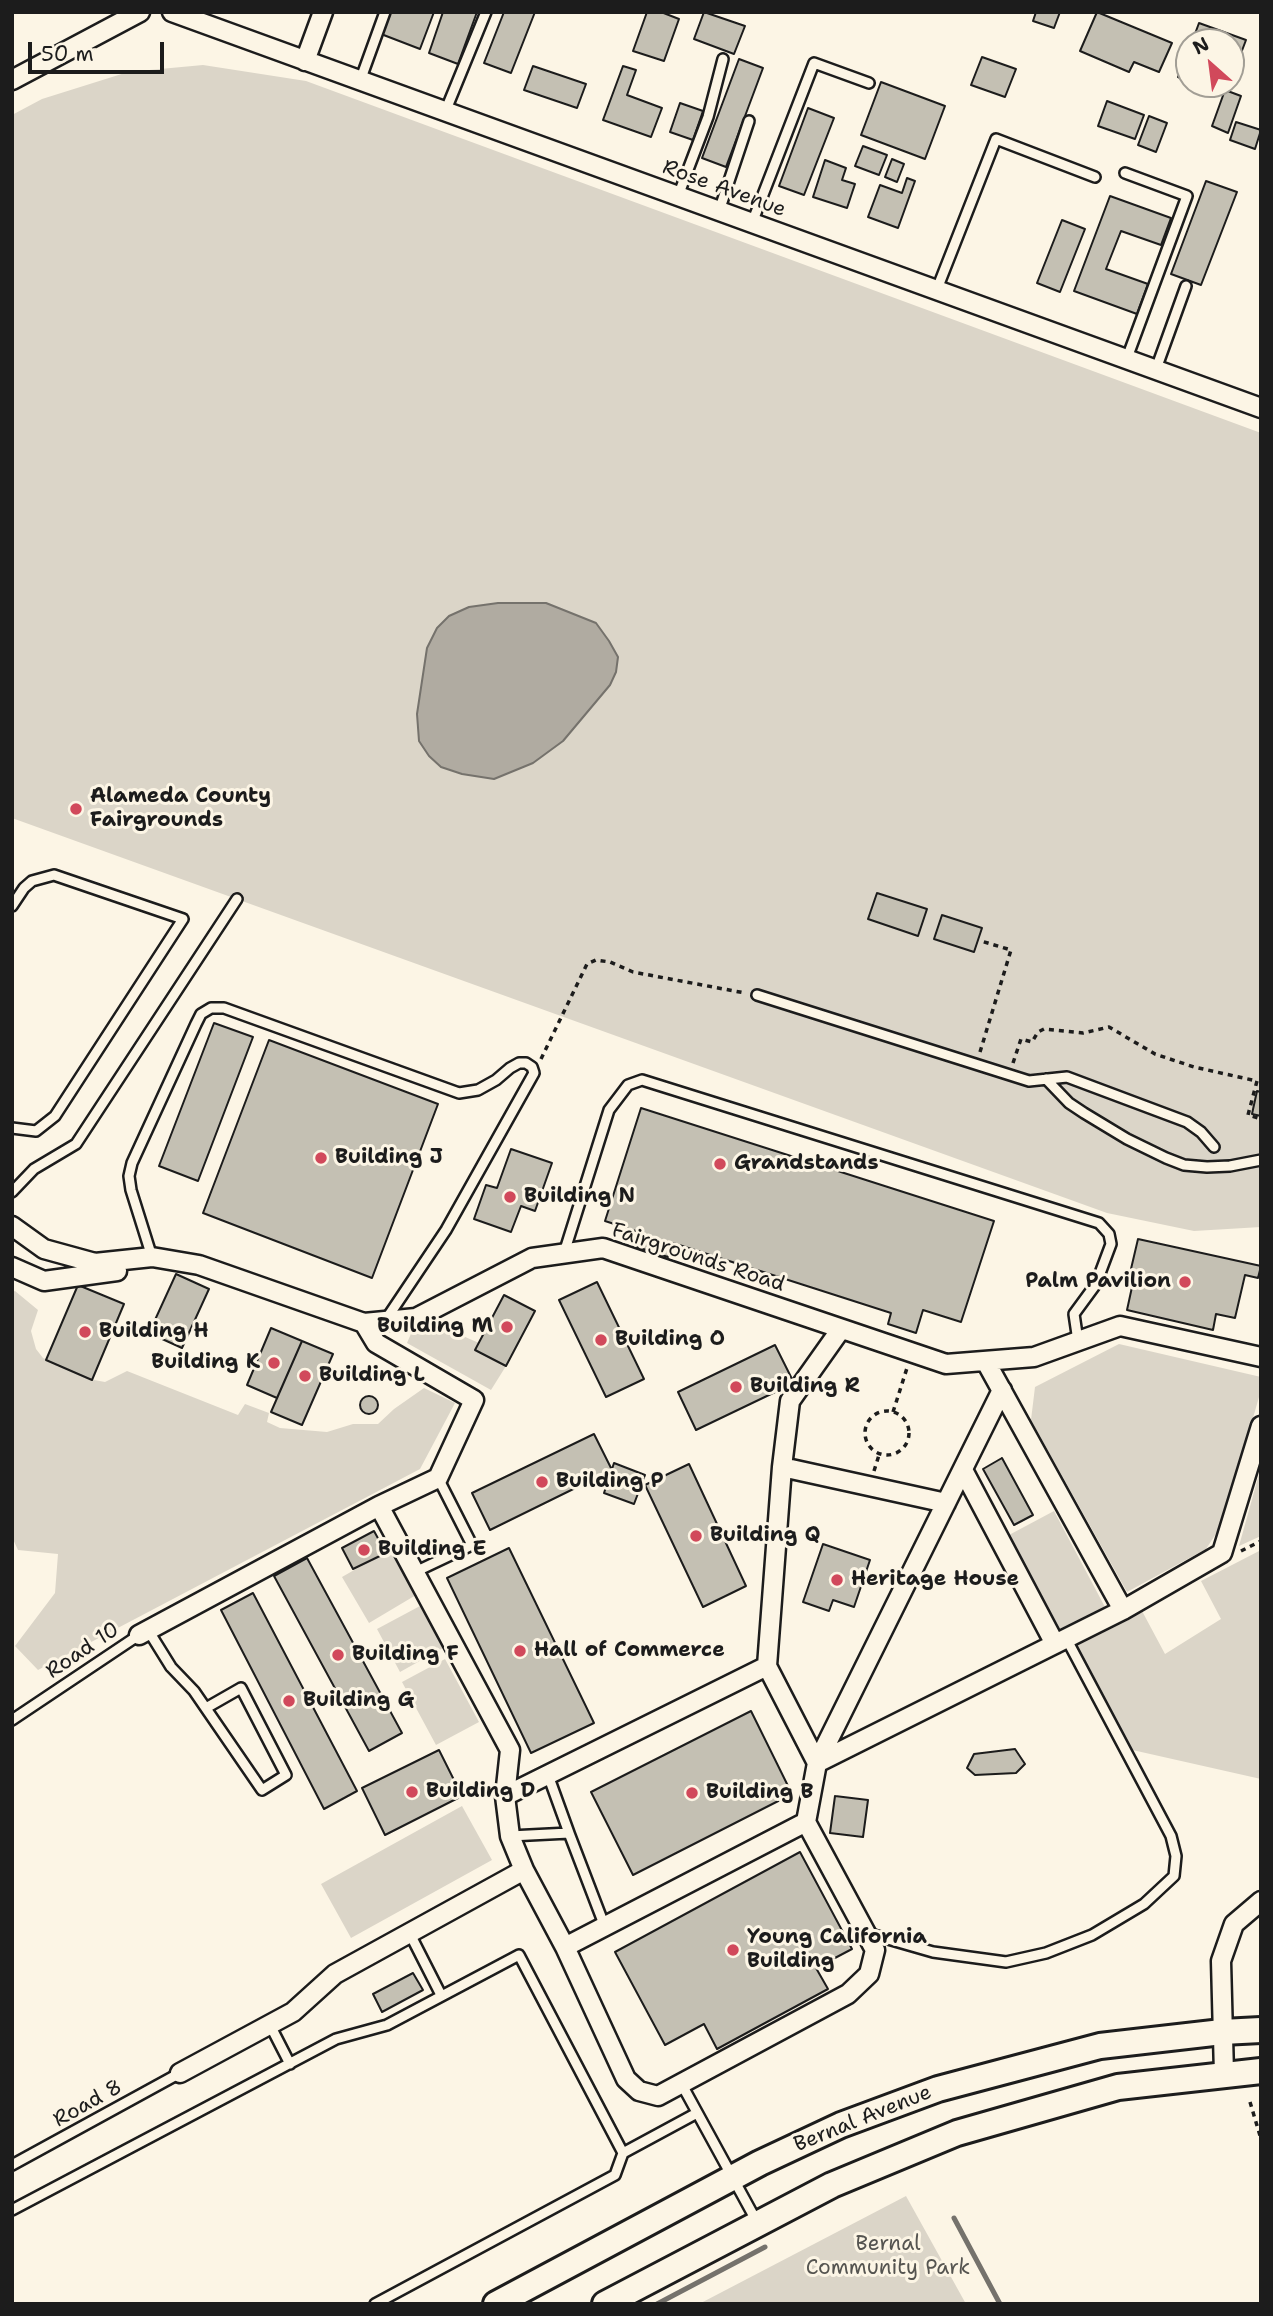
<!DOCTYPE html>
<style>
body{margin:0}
#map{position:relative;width:1273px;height:2316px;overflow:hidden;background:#fcf5e5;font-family:"Shantell Sans",sans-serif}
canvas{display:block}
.frame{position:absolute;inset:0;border:14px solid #1c1c1c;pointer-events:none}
.north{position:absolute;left:1175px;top:28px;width:70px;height:70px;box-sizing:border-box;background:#fcf5e5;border:2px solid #a29e95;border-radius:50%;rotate:332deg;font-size:19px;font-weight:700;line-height:28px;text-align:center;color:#1c1c1c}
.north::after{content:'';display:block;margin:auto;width:24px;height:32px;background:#d1495b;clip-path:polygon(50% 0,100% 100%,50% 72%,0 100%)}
.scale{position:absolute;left:28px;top:42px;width:136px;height:32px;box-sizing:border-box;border:4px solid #1c1c1c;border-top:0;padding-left:9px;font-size:21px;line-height:24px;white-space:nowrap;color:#1c1c1c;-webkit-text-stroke:5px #fcf5e5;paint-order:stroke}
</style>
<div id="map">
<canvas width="1273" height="2316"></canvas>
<div class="frame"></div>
<div class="north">N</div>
<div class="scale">50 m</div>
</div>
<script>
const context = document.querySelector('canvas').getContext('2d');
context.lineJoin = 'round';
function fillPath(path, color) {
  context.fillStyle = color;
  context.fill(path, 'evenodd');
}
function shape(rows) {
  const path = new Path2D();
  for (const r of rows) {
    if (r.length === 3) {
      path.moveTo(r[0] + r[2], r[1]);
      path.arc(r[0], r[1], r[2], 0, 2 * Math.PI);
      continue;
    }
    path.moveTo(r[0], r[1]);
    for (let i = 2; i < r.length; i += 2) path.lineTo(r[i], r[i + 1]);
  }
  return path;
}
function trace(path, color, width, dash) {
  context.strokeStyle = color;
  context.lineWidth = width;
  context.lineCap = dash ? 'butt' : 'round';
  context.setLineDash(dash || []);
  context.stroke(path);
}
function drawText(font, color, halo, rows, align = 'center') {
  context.font = font + ' "Shantell Sans",sans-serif';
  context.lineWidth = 6;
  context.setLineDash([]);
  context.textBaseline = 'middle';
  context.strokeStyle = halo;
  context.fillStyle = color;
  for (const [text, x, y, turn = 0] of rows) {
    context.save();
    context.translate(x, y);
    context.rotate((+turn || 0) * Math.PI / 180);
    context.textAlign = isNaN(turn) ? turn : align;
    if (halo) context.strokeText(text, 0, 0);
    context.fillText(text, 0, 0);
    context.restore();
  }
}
fillPath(shape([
 [203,65,306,81,1261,433,1261,1227,1194,1231,1107,1213,12,818,12,115,42,99,128,72],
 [15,1291,38,1310,31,1331,36,1349,43,1358,94,1380,105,1382,127,1371,238,1415,245,1404,269,1413,267,1422,280,1428,327,1432,353,1424,378,1424,394,1409,424,1388,455,1403,420,1469,38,1670,15,1646,55,1593,58,1554,18,1550,12,1537,12,1292],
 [433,1323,479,1343,476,1351,506,1366,491,1390,407,1343,413,1329],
 [1119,1344,1261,1377,1261,1390,1223,1523,1206,1549,1127,1592,1031,1420,1035,1387],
 [1261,1467,1261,1536,1239,1546],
 [1054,1511,1106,1609,1061,1633,1009,1535],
 [389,1550,416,1595,369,1623,342,1577],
 [1261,1550,1261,1779,1128,1749,1073,1644,1142,1611,1165,1654,1221,1619,1201,1581],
 [420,1606,443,1648,400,1672,377,1629],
 [445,1659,479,1722,436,1745,402,1682],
 [462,1806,492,1860,351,1938,321,1884],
 [906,2196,966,2304,699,2304]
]), '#dbd5c8');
const water = shape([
 [498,603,546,603,596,623,609,641,618,657,616,672,610,685,563,741,533,763,494,779,462,774,441,767,429,756,419,741,417,714,427,648,437,628,449,616,469,607,498,603]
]);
fillPath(water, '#b0aba1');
trace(water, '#75726c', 2);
trace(shape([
 [954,2218,1000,2304],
 [657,2304,765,2247]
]), '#75726c', 5);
const building = shape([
 [389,12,434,12,420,49,381,34,389,12],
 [443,12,477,12,458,64,429,53,443,12],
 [504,12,535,12,511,73,484,63,504,12],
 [647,12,661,12,679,19,664,61,633,51,647,12],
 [704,12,745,26,734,54,694,39,704,12],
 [1036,12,1060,12,1054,28,1033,21,1036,12],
 [1097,12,1172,43,1159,72,1134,62,1129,72,1080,51,1097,12],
 [1199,23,1246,40,1232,77,1231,42,1192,42,1199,23],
 [1189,49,1189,82,1178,77,1189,49],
 [982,57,1016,69,1005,97,971,85,982,57],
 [739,59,763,68,726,167,702,158,739,59],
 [533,66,586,84,577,108,524,90,533,66],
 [623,66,636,70,627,95,662,108,651,137,603,120,623,66],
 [881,82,945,106,925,159,861,135,881,82],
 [1225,90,1241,96,1228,133,1212,126,1225,90],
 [1107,101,1144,115,1135,139,1098,126,1107,101],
 [680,103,703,111,693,140,670,132,680,103],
 [808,108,834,118,804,195,779,186,808,108],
 [1149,116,1167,123,1156,152,1138,145,1149,116],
 [1236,122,1261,130,1255,149,1230,140,1236,122],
 [863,146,887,155,879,175,855,166,863,146],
 [892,159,904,164,897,182,885,177,892,159],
 [825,160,846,168,842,180,855,184,847,208,813,197,825,160],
 [907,178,915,181,898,228,868,217,880,185,902,193,907,178],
 [1206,181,1237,192,1201,285,1171,274,1206,181],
 [1110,196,1171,218,1161,245,1121,231,1106,269,1148,284,1137,314,1074,291,1110,196],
 [1062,220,1085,229,1060,292,1037,283,1062,220],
 [877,893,927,909,918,936,868,919,877,893],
 [942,915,982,928,974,952,934,939,942,915],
 [214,1023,253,1037,198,1181,159,1166,214,1023],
 [269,1040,438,1104,372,1278,203,1213,269,1040],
 [1257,1091,1261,1092,1261,1116,1252,1114,1257,1091],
 [641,1108,994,1221,961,1322,923,1310,916,1333,888,1324,891,1313,673,1243,668,1257,637,1247,642,1233,605,1221,641,1108],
 [511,1149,552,1163,535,1211,521,1206,511,1232,474,1219,486,1185,497,1188,511,1149],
 [1138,1239,1261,1266,1258,1278,1245,1275,1235,1318,1216,1314,1213,1330,1127,1310,1132,1287,1127,1286,1138,1239],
 [176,1274,209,1289,182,1348,149,1333,176,1274],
 [597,1282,644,1379,606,1397,559,1300,597,1282],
 [78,1285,124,1304,92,1380,46,1360,78,1285],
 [504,1295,535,1311,506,1366,475,1350,504,1295],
 [271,1328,302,1341,277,1398,247,1385,271,1328],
 [302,1341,333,1354,302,1425,271,1412,302,1341],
 [775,1345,794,1383,696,1430,678,1392,775,1345],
 [369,1405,9],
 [594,1434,612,1470,490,1530,472,1493,594,1434],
 [1002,1458,1033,1515,1014,1525,983,1469,1002,1458],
 [614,1463,645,1475,634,1504,604,1493,614,1463],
 [689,1464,746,1586,703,1607,645,1485,689,1464],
 [374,1531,386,1553,353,1569,342,1548,374,1531],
 [823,1544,870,1560,854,1607,833,1600,829,1611,803,1602,823,1544],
 [509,1548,594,1723,531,1753,447,1578,509,1548],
 [307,1558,402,1733,369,1751,274,1576,307,1558],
 [253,1593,357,1791,324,1809,221,1610,253,1593],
 [751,1711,792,1794,633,1875,591,1792,751,1711],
 [1015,1749,1025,1764,1016,1773,975,1775,967,1768,974,1754,1015,1749],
 [439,1750,462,1796,385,1835,362,1788,439,1750],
 [835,1796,868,1800,863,1837,830,1833,835,1796],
 [800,1852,852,1949,816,1968,828,1989,717,2049,704,2024,665,2045,615,1952,800,1852],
 [413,1973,423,1990,382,2012,373,1994,413,1973]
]);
fillPath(building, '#c4c0b3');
trace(building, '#1c1c1c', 2);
const lane = shape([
 [360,81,385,12],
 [445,112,486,12],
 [1125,173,1187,196,1127,358],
 [678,196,708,117,723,59],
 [719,211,749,121],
 [752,223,814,63,869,83],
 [937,289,996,139,1095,177],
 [1156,369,1186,286],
 [12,906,24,888,32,881,54,875,183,919,55,1116,36,1131,12,1128],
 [757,995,1029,1081,1067,1077,1187,1122,1201,1132,1214,1147],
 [1046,1079,1069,1103,1084,1113,1127,1139,1166,1158,1184,1165,1207,1167,1230,1166,1261,1160],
 [12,1192,34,1169,76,1144,237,899],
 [564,1253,609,1110,628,1085,642,1080,1099,1223,1109,1234,1111,1244,1096,1284,1074,1314,1078,1341],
 [152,1257,131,1190,129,1176,132,1163,196,1024,201,1014,211,1008,224,1008,459,1093,478,1090,496,1080,510,1068,519,1063,526,1063,532,1067,534,1073,446,1230,385,1321],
 [415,1572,472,1545,438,1478],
 [148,1630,171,1667,194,1691,262,1790,286,1775,241,1688,206,1708],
 [12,1720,139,1635],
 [548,1775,569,1833],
 [510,1836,569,1833,605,1927],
 [867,1933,933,1952,1006,1962,1046,1953,1092,1935,1144,1904,1174,1876,1176,1856,1171,1836,1066,1638],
 [410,1934,441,1995],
 [270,2025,290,2064],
 [681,2083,757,2222],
 [12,2165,180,2073],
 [12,2210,336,2039,387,2025,519,1955,623,2153],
 [375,2304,615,2175,623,2153,697,2113]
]);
const street = shape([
 [172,12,1261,408],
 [305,61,323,12],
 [12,80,140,12],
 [12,1226,44,1249,95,1263,152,1257,199,1265,364,1323,416,1318,532,1258,603,1248,946,1364,1034,1357,1120,1326,1261,1357],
 [12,1267,44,1281,117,1271],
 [986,1362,1123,1610],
 [782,1467,946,1503],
 [963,1470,1055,1644],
 [139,1635,379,1506,438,1478,474,1400,376,1343,364,1323],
 [817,1763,767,1666,782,1467,790,1401,841,1329],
 [817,1763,1002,1390],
 [505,1796,767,1666],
 [524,1870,565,1947,626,2079,639,2091,658,2096,848,1994,869,1974,875,1950,806,1822,817,1763,1123,1610,1222,1553,1261,1426],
 [565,1947,806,1822],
 [180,2073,293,2012,335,1974,524,1870,510,1836,505,1796,510,1750,379,1506],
 [1224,2074,1221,1961,1234,1924,1261,1901]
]);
const secondary = shape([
 [496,2304,760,2163,841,2125,938,2089,1100,2046,1222,2032,1261,2030],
 [605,2304,832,2185,957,2133,1118,2087,1261,2071]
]);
trace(lane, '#1c1c1c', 14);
trace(street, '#1c1c1c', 23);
trace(secondary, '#1c1c1c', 30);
trace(shape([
 [980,1052,1011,950,981,941],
 [541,1059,587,964,596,960,610,962,633,972,745,993],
 [1013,1063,1021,1039,1032,1042,1038,1032,1044,1029,1083,1033,1109,1027,1155,1054,1194,1067,1257,1081,1248,1115,1261,1119],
 [887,1433,22],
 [893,1412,907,1368],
 [874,1471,879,1455],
 [1241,1551,1261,1541],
 [1250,2102,1261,2139]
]), '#1c1c1c', 3.5, [5, 5]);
trace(lane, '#fcf5e5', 9);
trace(street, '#fcf5e5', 18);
trace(secondary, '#fcf5e5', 24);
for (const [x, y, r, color] of [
 [76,809,7,"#d1495b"],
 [321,1158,7,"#d1495b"],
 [720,1164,7,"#d1495b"],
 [510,1197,7,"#d1495b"],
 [1185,1282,7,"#d1495b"],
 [507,1327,7,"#d1495b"],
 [85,1332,7,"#d1495b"],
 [601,1340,7,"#d1495b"],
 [274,1363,7,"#d1495b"],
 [305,1376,7,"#d1495b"],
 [736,1387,7,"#d1495b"],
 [542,1482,7,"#d1495b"],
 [696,1536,7,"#d1495b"],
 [364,1550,7,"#d1495b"],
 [837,1580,7,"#d1495b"],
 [520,1651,7,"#d1495b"],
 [338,1655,7,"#d1495b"],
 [289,1701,7,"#d1495b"],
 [412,1792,7,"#d1495b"],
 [692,1793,7,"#d1495b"],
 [733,1950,7,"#d1495b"]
]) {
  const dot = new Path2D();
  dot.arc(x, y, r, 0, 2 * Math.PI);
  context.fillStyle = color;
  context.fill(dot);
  trace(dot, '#fcf5e5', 2.5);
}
drawText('21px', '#1c1c1c', '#fcf5e5', [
 ["Rose Avenue",724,189,20],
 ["Fairgrounds Road",698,1258,18],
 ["Road 10",83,1651,-34],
 ["Road 8",88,2104,-29],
 ["Bernal Avenue",863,2119,-22]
]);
drawText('bold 21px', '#1c1c1c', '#fcf5e5', [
 ["Alameda County",90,797],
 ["Fairgrounds",90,821],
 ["Building J",335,1158],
 ["Grandstands",734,1164],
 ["Building N",524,1197],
 ["Palm Pavilion",1171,1282,"right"],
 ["Building M",493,1327,"right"],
 ["Building H",99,1332],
 ["Building O",615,1340],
 ["Building K",260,1363,"right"],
 ["Building L",319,1376],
 ["Building R",750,1387],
 ["Building P",556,1482],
 ["Building Q",710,1536],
 ["Building E",378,1550],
 ["Heritage House",851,1580],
 ["Hall of Commerce",534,1651],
 ["Building F",352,1655],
 ["Building G",303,1701],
 ["Building D",426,1792],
 ["Building B",706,1793],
 ["Young California",747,1938],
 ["Building",747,1962]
], 'left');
drawText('21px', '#555450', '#fcf5e5', [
 ["Bernal",888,2245],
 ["Community Park",888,2269]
]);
</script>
